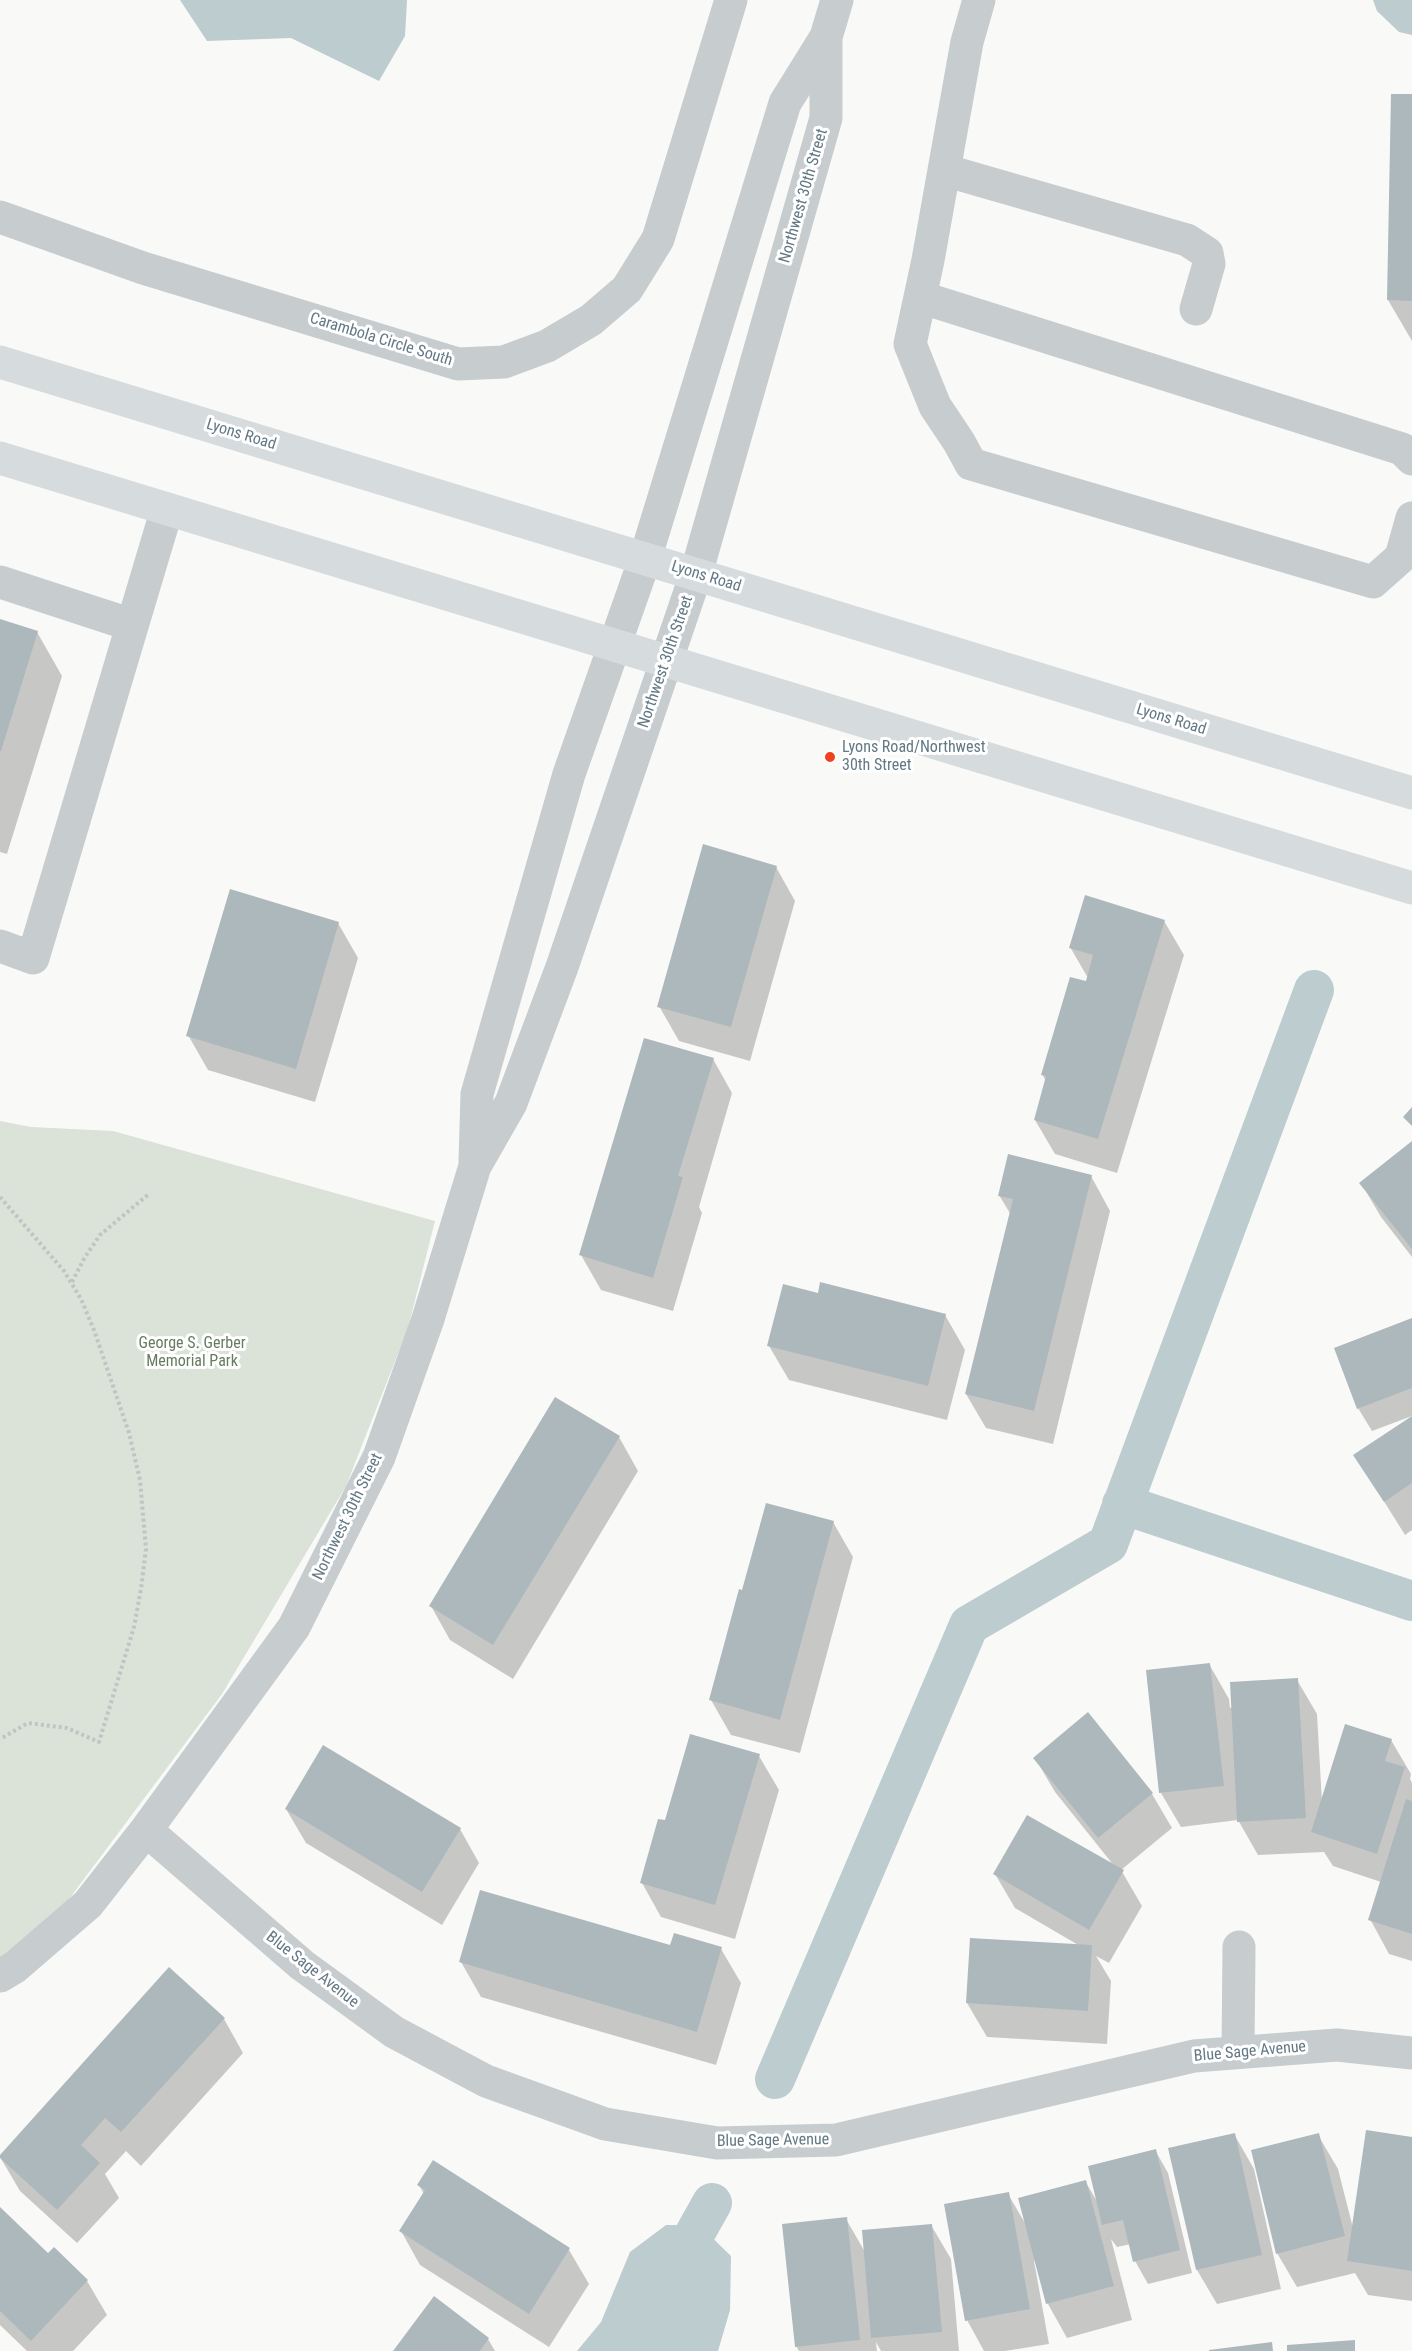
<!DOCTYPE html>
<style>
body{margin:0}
canvas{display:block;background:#f9f9f7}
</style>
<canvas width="1412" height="2351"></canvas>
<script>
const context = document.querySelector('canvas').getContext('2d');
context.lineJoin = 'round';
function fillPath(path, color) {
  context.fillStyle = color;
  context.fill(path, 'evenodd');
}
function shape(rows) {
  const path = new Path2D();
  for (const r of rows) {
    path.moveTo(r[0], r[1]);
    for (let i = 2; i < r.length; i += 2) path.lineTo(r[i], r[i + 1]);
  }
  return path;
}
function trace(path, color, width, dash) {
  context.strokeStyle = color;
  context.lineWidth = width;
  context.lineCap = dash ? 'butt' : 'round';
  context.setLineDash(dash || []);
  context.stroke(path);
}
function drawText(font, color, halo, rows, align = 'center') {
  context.font = font + ' "Roboto Condensed",sans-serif';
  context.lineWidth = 6;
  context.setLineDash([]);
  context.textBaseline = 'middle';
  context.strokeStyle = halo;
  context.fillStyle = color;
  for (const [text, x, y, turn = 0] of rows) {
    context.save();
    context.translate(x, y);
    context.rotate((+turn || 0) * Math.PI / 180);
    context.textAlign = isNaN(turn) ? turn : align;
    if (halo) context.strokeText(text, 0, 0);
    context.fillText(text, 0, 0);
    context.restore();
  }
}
fillPath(shape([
 [0,1121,31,1127,113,1131,435,1221,408,1328,346,1486,222,1694,25,1958,0,1967]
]), '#dbe2d7');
fillPath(shape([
 [180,0,407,0,405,36,379,81,291,38,207,41],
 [1373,0,1412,0,1412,35,1399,32,1377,11],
 [666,2225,699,2225,731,2256,730,2310,718,2351,577,2351,601,2322,630,2252]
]), '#bdcccf');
fillPath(shape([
 [1412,96,1412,341,1388,300],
 [0,621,37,632,62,676,7,854,0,852],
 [776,867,795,901,750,1061,679,1041,659,1006],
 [1164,921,1184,955,1117,1173,1055,1154,1035,1120,1046,1081,1042,1074,1088,978,1070,947],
 [338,923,358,958,315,1102,208,1070,188,1035],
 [713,1059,732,1093,699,1207,702,1213,673,1311,601,1290,581,1255],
 [1412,1143,1412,1257,1381,1217,1361,1183],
 [1091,1176,1110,1211,1053,1444,986,1428,966,1394,1011,1215,999,1195],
 [819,1295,945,1315,965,1350,947,1420,789,1380,769,1346],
 [1412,1320,1412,1416,1372,1431,1358,1408],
 [1412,1418,1412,1530,1405,1535,1355,1455],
 [619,1437,638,1471,513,1679,450,1640,431,1606],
 [833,1522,853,1557,800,1753,731,1735,711,1700,743,1592],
 [1209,1664,1229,1699,1230,1708,1297,1680,1317,1714,1322,1802,1391,1740,1411,1774,1410,1779,1412,1783,1412,1961,1389,1954,1370,1919,1381,1882,1333,1866,1324,1852,1258,1855,1238,1820,1181,1827,1161,1793],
 [1088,1715,1152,1794,1172,1828,1121,1870,1142,1906,1109,1963,1096,1956,1111,1981,1107,2044,987,2037,967,2003,1080,1946,1015,1908,995,1874,1115,1867,1055,1792,1035,1758],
 [759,1756,779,1790,735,1939,661,1917,642,1883,666,1822],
 [286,1809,460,1829,479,1863,442,1925,306,1843],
 [671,1947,721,1949,741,1983,716,2065,481,1997,461,1962],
 [224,2019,243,2053,141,2166,126,2151,105,2174,119,2198,77,2243,20,2191,0,2157],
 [1234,2134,1254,2169,1281,2289,1217,2304,1197,2270],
 [1318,2135,1338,2169,1353,2228,1412,2139,1412,2301,1368,2295,1355,2273,1297,2287,1277,2253],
 [1155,2150,1168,2173,1192,2273,1148,2284,1135,2261,1131,2244,1117,2247,1111,2239,1132,2320,1067,2338,1048,2304,1036,2260,1034,2261,1049,2344,1005,2351,984,2351,967,2320,1008,2194,1025,2223,1085,2181,1098,2203],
 [419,2185,569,2250,589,2284,549,2347,420,2265,401,2231,424,2194],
 [0,2209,49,2255,87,2281,107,2315,73,2351,27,2351,0,2325],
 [846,2219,865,2252,931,2225,951,2259,959,2351,881,2351,876,2342,877,2351,799,2351,796,2346],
 [434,2298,488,2339,495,2351,395,2351]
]), '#0003');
trace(shape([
 [1122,1504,1412,1601],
 [775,2079,969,1625,1108,1544,1314,990],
 [629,2351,712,2203]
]), '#bdcccf', 40);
fillPath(shape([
 [1391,94,1412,94,1412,301,1387,300],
 [0,619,38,631,1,751,0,751],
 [703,844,777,866,731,1027,657,1007],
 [230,889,339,922,296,1069,186,1036],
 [1085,895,1165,920,1098,1139,1034,1120,1046,1076,1041,1075,1070,977,1086,981,1093,955,1069,948],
 [644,1038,714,1058,678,1176,683,1177,653,1278,579,1255],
 [1412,1107,1412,1126,1403,1117],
 [1412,1141,1412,1249,1359,1183],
 [1008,1154,1092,1175,1034,1411,965,1394,1013,1199,998,1196],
 [820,1282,946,1314,928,1386,767,1346,783,1284,818,1293],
 [1412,1318,1412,1388,1357,1409,1334,1348],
 [555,1397,620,1436,493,1645,429,1606],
 [1412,1416,1412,1483,1384,1502,1353,1455],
 [766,1503,834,1521,780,1720,709,1700,739,1589,742,1590],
 [1210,1663,1224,1786,1159,1793,1146,1670],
 [1298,1678,1306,1818,1237,1822,1230,1682],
 [1088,1712,1153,1793,1098,1838,1033,1758],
 [1345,1724,1392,1739,1385,1761,1405,1767,1377,1854,1311,1832],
 [690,1734,760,1754,715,1905,640,1883,658,1819,665,1820],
 [323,1745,461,1828,422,1892,285,1809],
 [1406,1799,1412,1801,1412,1934,1368,1920],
 [1027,1815,1124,1870,1089,1930,993,1874],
 [480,1890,670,1945,674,1933,722,1947,697,2032,459,1962],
 [970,1938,1092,1945,1088,2011,966,2003],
 [169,1967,225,2018,121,2132,105,2118,81,2145,100,2163,57,2210,0,2158,0,2155],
 [1366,2130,1412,2137,1412,2271,1347,2261],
 [1235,2133,1262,2255,1196,2270,1168,2148],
 [1319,2133,1345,2236,1276,2254,1251,2150],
 [1156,2149,1180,2250,1133,2262,1123,2220,1102,2225,1088,2166],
 [433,2160,570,2248,529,2314,399,2231,425,2190,417,2185],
 [1086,2180,1114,2286,1046,2304,1018,2198],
 [1009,2192,1030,2309,965,2321,944,2204],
 [0,2207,48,2253,54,2247,88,2280,31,2341,0,2311],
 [847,2217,860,2340,795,2347,782,2224],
 [932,2224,942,2332,871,2338,862,2230],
 [434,2296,489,2338,480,2351,393,2351],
 [1355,2340,1355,2351,1287,2351,1287,2345],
 [1272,2342,1273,2351,1209,2351,1209,2350]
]), '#adb8bc');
trace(shape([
 [0,1197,64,1271,81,1299,94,1330,129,1433,140,1480,146,1549,141,1589,134,1627,99,1742,67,1728,28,1723,0,1739],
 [72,1282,85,1257,100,1235,150,1193]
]), '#c0c4c5', 4, [3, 3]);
trace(shape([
 [979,0,967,42,928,260,910,344,935,406,959,442,971,464,1373,582,1401,557,1412,518],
 [944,170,1187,240,1207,253,1209,264,1196,309],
 [0,217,143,268,458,364,504,362,547,346,591,320,627,289,658,239,731,0],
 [920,297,1402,449,1412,459],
 [0,582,132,625],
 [0,946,33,958,167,509],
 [475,1162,477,1094,569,774,645,559,785,103,826,37,837,0],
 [146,1830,302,1965,394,2032,486,2081,605,2124,717,2143,836,2140,1194,2056,1337,2045,1412,2053],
 [0,1976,15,1967,88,1904,146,1830,294,1627,379,1457,428,1319,475,1166,511,1103,562,967,696,574,826,118,826,37],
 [1238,2052,1239,1947]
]), '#c7cccf', 33);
trace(shape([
 [0,362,1412,793],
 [0,458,1412,888]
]), '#d6dbde', 33);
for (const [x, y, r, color] of [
 [830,757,6,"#f2411e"]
]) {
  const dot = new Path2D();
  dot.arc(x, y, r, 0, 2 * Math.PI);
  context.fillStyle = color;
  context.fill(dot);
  trace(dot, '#fff', 2);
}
drawText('16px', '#627884', '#fff', [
 ["Northwest 30th Street",804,196,-74],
 ["Carambola Circle South",381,340,17],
 ["Lyons Road",241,435,17],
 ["Lyons Road",706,577,17],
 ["Northwest 30th Street",666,662,-71],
 ["Lyons Road",1171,720,17],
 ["Northwest 30th Street",348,1517,-64],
 ["Blue Sage Avenue",312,1970,38],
 ["Blue Sage Avenue",1250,2052,-5],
 ["Blue Sage Avenue",773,2141,-1]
]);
drawText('16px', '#627884', '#fff', [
 ["Lyons Road/Northwest",842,748],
 ["30th Street",842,766]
], 'left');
drawText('16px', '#687b61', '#fff', [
 ["George S. Gerber",192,1344],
 ["Memorial Park",192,1362]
]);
</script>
